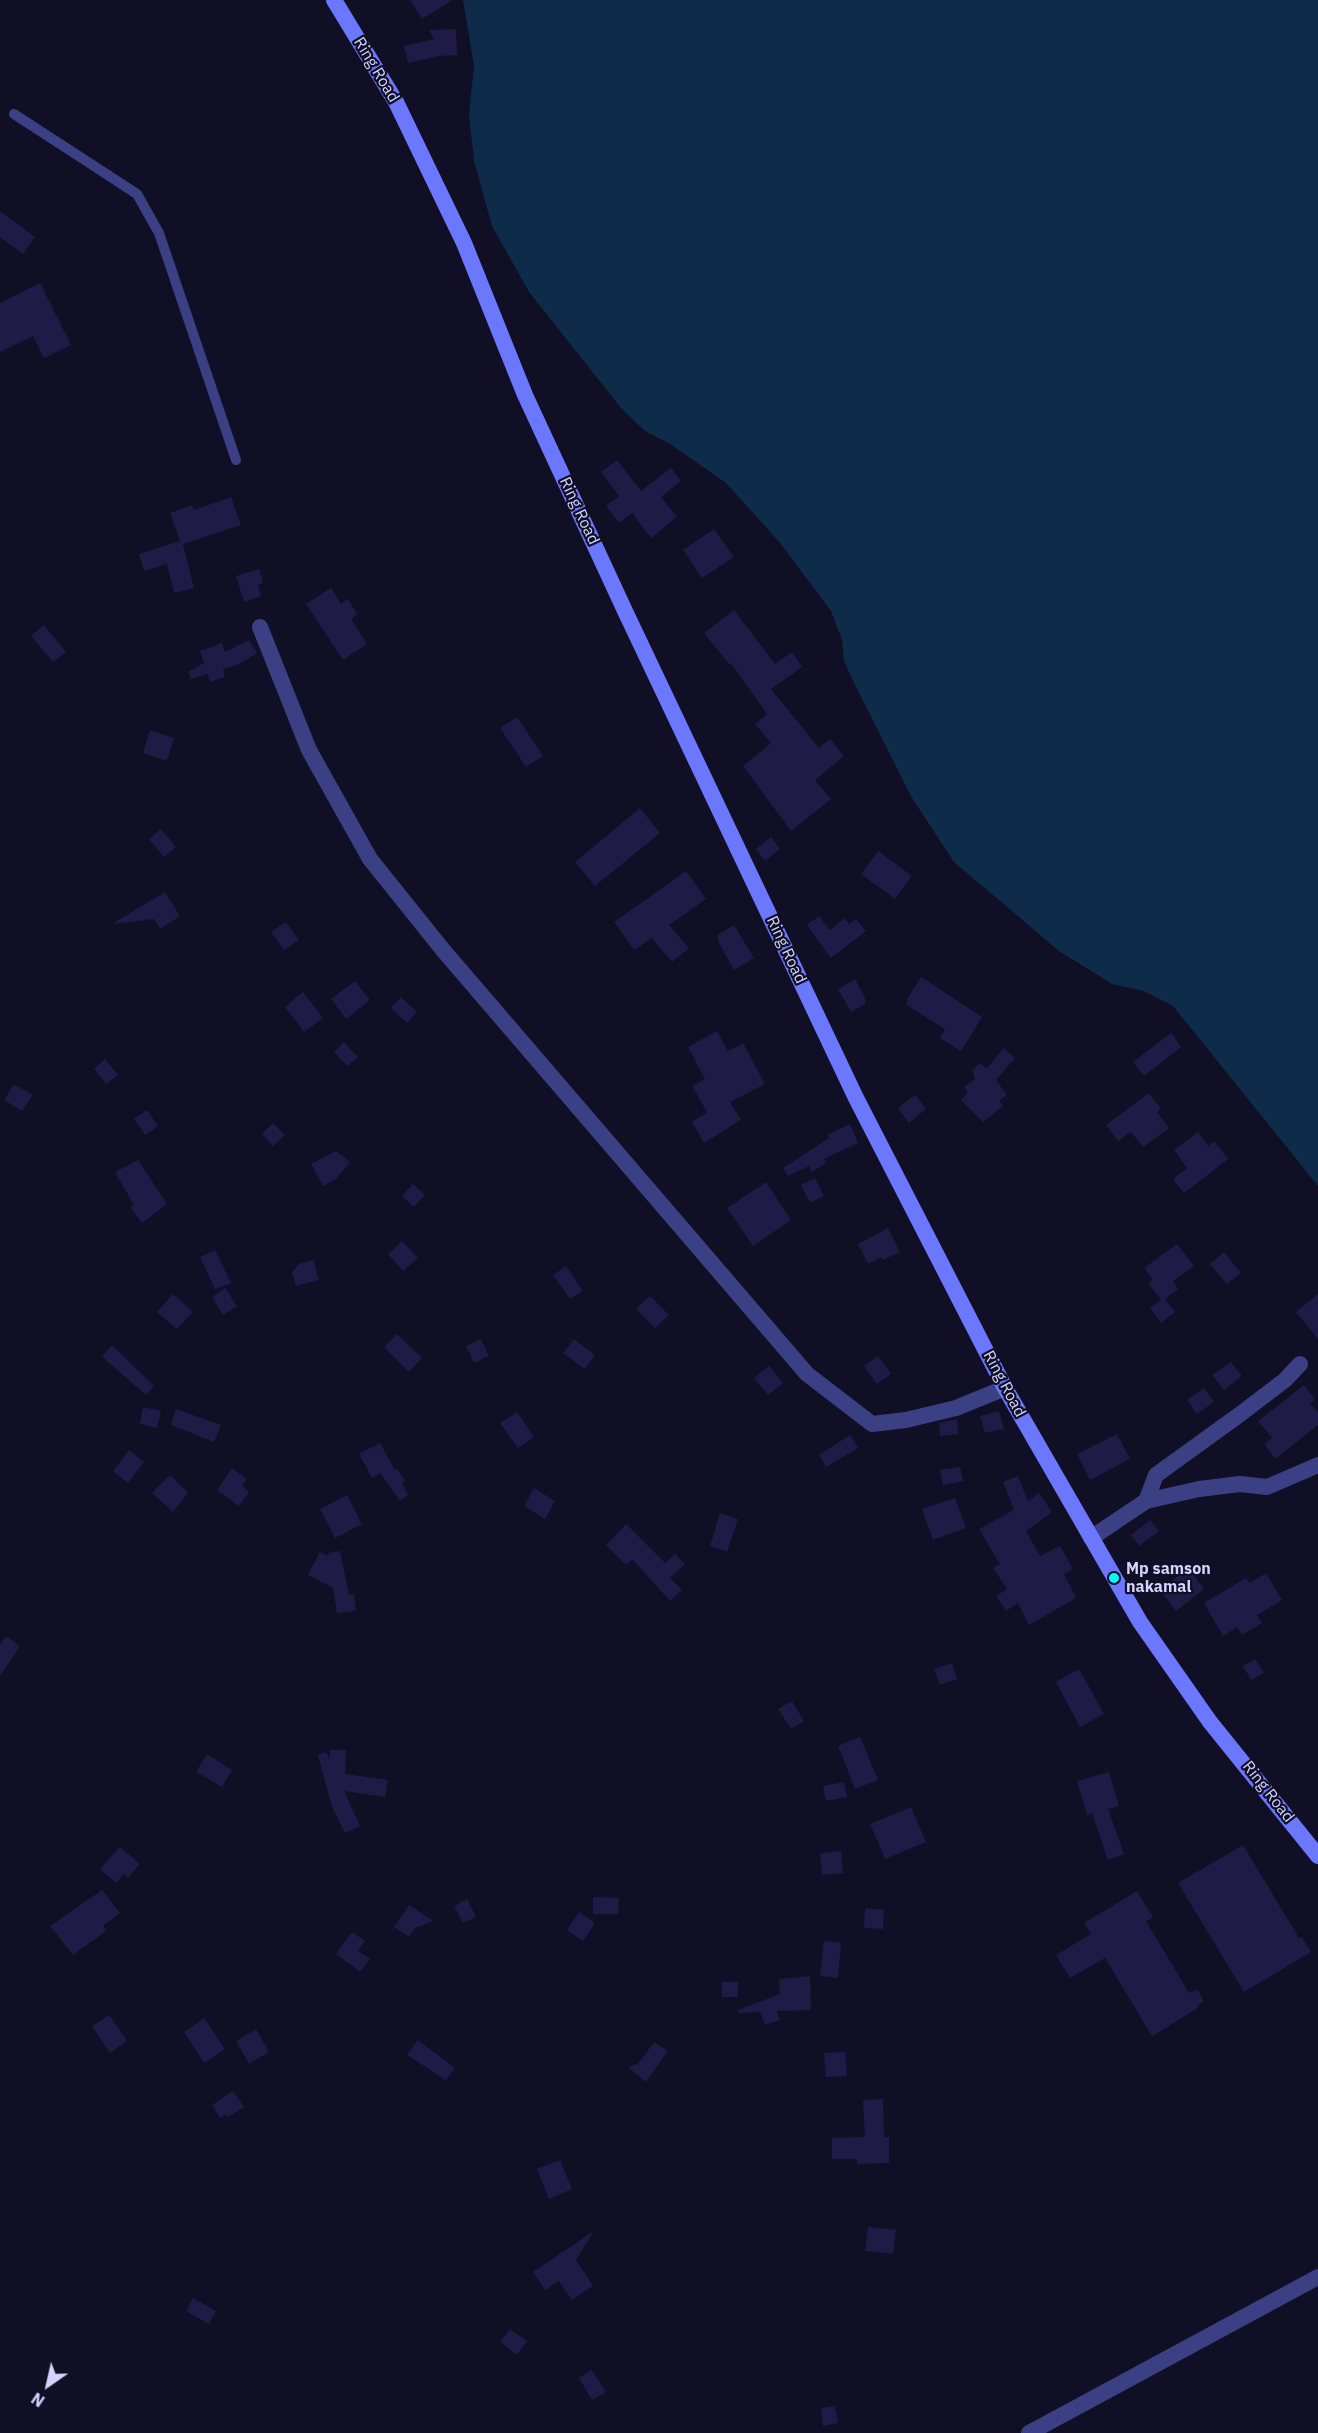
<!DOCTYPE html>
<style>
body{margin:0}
#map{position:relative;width:1318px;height:2433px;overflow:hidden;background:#100f25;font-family:"IBM Plex Sans",sans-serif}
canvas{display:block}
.north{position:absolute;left:18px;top:2355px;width:60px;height:60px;-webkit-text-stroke:4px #100f25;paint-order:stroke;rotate:214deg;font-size:16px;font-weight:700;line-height:24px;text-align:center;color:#d3d3ff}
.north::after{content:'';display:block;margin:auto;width:21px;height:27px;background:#d3d3ff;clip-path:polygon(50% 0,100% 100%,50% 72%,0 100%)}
</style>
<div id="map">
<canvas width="1318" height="2433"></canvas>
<div class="north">N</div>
</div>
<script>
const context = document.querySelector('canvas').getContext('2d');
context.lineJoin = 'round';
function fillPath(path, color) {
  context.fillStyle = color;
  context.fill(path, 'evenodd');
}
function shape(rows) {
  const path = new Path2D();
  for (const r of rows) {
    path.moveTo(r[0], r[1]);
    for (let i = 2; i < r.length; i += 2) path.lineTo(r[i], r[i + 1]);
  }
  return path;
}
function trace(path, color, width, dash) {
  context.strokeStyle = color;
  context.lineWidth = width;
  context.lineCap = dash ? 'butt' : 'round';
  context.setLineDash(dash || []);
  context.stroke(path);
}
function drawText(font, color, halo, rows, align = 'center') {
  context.font = font + ' "IBM Plex Sans",sans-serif';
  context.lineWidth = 4.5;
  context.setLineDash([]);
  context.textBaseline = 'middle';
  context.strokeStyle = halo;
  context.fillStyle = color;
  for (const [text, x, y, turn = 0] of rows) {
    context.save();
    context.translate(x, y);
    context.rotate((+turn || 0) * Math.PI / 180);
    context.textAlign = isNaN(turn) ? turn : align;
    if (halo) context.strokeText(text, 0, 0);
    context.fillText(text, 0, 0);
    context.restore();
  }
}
fillPath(shape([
 [463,0,1318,0,1318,1186,1173,1006,1144,991,1112,984,1059,951,954,862,912,798,855,685,844,661,842,640,831,611,780,543,726,483,670,444,645,431,621,408,529,292,492,226,474,161,469,115,474,66]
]), '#0e2b4a');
fillPath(shape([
 [410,0,453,0,422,19],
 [456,29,457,55,439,56,408,63,404,46,434,39,429,30],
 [0,211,35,237,23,254,0,237],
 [40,283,71,345,44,358,33,336,0,352,0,303],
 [617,460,641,491,671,468,681,481,661,497,677,517,651,538,632,513,619,523,606,506,619,496,601,472],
 [231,497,241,525,183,544,194,588,174,593,167,564,144,571,139,554,180,541,170,513,192,505,194,510],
 [714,529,734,557,702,578,683,550],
 [259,569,263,583,258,585,261,596,244,602,236,576],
 [331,588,341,604,348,599,357,614,351,619,367,644,343,660,306,604],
 [734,610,775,664,792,652,802,667,771,689,819,748,830,739,844,756,815,780,831,799,791,831,743,766,771,743,755,724,767,714,731,663,729,664,704,633],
 [44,625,66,652,53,662,31,636],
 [249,640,257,653,237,665,223,669,225,677,210,682,207,674,191,679,188,672,204,663,200,651,222,643,225,652],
 [517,717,543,756,526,767,500,728],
 [150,730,174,738,167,761,143,753],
 [640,808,660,833,595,886,575,862],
 [161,829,176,847,164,857,149,839],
 [771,837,780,849,765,861,756,849],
 [878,851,912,876,895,899,861,874],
 [686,871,706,899,669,925,689,948,672,962,652,938,634,950,614,922],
 [165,892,180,916,160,929,154,919,112,924],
 [819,916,830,930,845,918,849,924,856,919,866,931,831,958,807,925],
 [286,922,299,940,284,950,271,932],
 [734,925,754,958,734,970,718,941,718,935],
 [921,977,982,1017,961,1051,940,1038,945,1029,907,1005,907,999],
 [855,979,865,998,865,1004,851,1012,838,989],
 [355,981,370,1000,346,1019,331,999],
 [303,992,323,1018,304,1032,285,1007],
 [401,997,417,1012,407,1023,391,1008],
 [717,1031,728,1051,743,1043,765,1084,730,1102,741,1120,704,1143,692,1122,707,1112,692,1086,705,1079,688,1047],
 [1171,1033,1181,1047,1144,1076,1133,1062],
 [344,1042,358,1057,347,1066,334,1052],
 [1004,1048,1015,1058,996,1080,1007,1095,999,1101,1003,1106,983,1122,961,1100,968,1092,964,1087,975,1079,972,1070,981,1063,986,1069],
 [105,1059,118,1075,106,1084,94,1069],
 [14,1084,33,1095,22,1111,4,1100],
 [1149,1093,1161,1109,1157,1112,1169,1128,1143,1147,1131,1132,1118,1141,1106,1125],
 [915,1095,926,1109,909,1123,898,1108],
 [147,1110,158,1126,145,1135,134,1119],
 [273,1123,285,1135,273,1146,262,1134],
 [850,1124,858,1143,824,1159,826,1163,812,1172,809,1166,788,1176,783,1168,829,1138,827,1135],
 [1198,1132,1208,1146,1214,1141,1228,1159,1184,1193,1173,1179,1187,1168,1174,1150],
 [336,1151,350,1162,336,1179,323,1186,311,1164],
 [138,1160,167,1204,142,1223,130,1207,134,1205,115,1172],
 [815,1178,824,1196,810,1203,801,1185],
 [766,1182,791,1220,753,1246,727,1208],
 [413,1184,425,1195,414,1207,402,1196],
 [888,1228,900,1252,883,1260,881,1257,868,1264,858,1244],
 [402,1241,418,1258,403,1271,388,1254],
 [1177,1244,1194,1266,1173,1281,1178,1289,1165,1299,1175,1312,1161,1323,1150,1308,1161,1300,1148,1283,1153,1280,1144,1268],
 [215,1250,231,1283,215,1289,200,1257],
 [1224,1252,1241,1273,1227,1284,1210,1264],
 [313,1260,319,1280,296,1286,292,1272,299,1264],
 [566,1266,583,1291,570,1299,553,1275],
 [225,1288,237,1306,223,1315,212,1297],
 [173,1294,193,1312,177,1329,157,1312],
 [1318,1294,1318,1339,1296,1312],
 [650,1296,669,1315,655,1328,636,1309],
 [397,1334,422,1358,409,1372,384,1347],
 [481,1339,489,1356,474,1363,466,1346],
 [574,1339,595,1355,585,1369,563,1353],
 [112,1345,154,1386,146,1395,102,1357],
 [878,1356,891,1374,877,1384,864,1366],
 [1231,1362,1242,1376,1224,1390,1212,1375],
 [769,1366,783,1383,768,1395,754,1378],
 [1304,1385,1315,1399,1310,1403,1318,1412,1318,1425,1275,1459,1264,1444,1272,1438,1258,1421],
 [1204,1388,1214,1402,1197,1414,1187,1400],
 [143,1407,161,1411,157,1428,140,1424],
 [176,1409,221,1425,214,1442,171,1425],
 [999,1411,1004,1429,985,1433,980,1416],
 [517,1412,534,1437,518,1448,500,1423],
 [957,1419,958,1434,940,1436,939,1423],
 [1117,1434,1130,1459,1090,1480,1077,1454],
 [850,1435,858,1448,826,1467,819,1455],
 [380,1443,395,1470,397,1469,405,1481,402,1483,408,1495,400,1501,380,1473,372,1478,359,1454],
 [129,1450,144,1462,128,1483,113,1471],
 [960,1467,963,1481,943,1485,940,1470],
 [232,1468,247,1479,242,1486,249,1492,239,1506,217,1490],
 [170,1475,188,1493,173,1512,152,1493],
 [1018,1476,1028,1501,1039,1493,1052,1512,1026,1531,1040,1556,1060,1546,1073,1569,1064,1574,1076,1598,1029,1625,1018,1603,1006,1611,996,1596,1007,1589,993,1568,1000,1564,979,1529,1014,1510,1003,1482],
 [534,1488,555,1501,545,1519,524,1506],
 [347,1495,362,1524,335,1538,320,1509],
 [955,1498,966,1528,933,1540,922,1509],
 [720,1513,738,1519,727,1552,710,1546],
 [1150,1520,1159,1531,1139,1546,1131,1535],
 [626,1524,665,1563,675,1554,685,1564,670,1578,682,1590,670,1601,632,1559,626,1565,606,1545],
 [340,1551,349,1595,354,1594,356,1611,337,1613,333,1588,308,1575,320,1552,329,1556,328,1553],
 [1188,1568,1204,1589,1176,1611,1160,1590],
 [1266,1573,1282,1600,1257,1615,1262,1623,1242,1635,1237,1627,1223,1636,1204,1603,1246,1578,1250,1583],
 [6,1636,20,1646,0,1676,0,1645],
 [1255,1659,1264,1673,1251,1680,1243,1666],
 [952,1663,957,1679,940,1685,934,1669],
 [1079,1669,1104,1714,1080,1727,1056,1682],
 [792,1701,804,1721,791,1729,778,1709],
 [860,1737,878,1780,855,1789,838,1746],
 [330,1750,346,1750,345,1774,388,1780,385,1797,344,1791,360,1826,345,1833,332,1807,318,1755,326,1752,330,1760],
 [207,1754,232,1770,222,1787,196,1772],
 [1109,1772,1119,1806,1108,1809,1124,1854,1108,1860,1092,1813,1087,1815,1077,1781],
 [844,1782,847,1797,826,1801,823,1786],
 [911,1807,926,1842,885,1859,870,1824],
 [1243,1845,1299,1938,1302,1937,1311,1952,1244,1992,1178,1883],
 [120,1847,140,1864,128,1878,124,1874,116,1883,100,1869],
 [841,1851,843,1873,822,1875,820,1853],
 [102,1890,120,1913,103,1926,106,1931,73,1955,50,1926],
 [1137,1891,1153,1917,1146,1921,1189,1993,1197,1989,1204,2001,1197,2006,1198,2008,1152,2036,1105,1958,1070,1978,1056,1955,1091,1934,1084,1923],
 [593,1897,619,1898,618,1914,593,1914],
 [467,1899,476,1917,463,1923,454,1906],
 [409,1905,433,1921,415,1928,409,1937,394,1927],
 [865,1908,884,1910,883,1929,864,1928],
 [579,1912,595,1923,583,1941,567,1930],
 [352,1932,365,1941,358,1951,370,1959,360,1972,336,1954],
 [824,1941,841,1943,838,1978,820,1976],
 [810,1976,811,2010,777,2011,780,2020,765,2025,760,2012,739,2013,738,2010,780,1994,779,1979],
 [722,1982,738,1982,738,1997,722,1997],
 [109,2015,127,2041,110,2053,92,2026],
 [204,2018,225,2049,204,2063,184,2032],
 [256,2029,269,2052,249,2064,236,2041],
 [418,2040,455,2068,446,2080,407,2055],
 [654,2042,668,2051,646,2082,628,2067,638,2064],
 [845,2052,847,2076,826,2077,824,2053],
 [233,2091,244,2107,228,2117,226,2114,220,2118,212,2105],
 [883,2099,884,2137,889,2137,889,2163,857,2164,857,2159,832,2159,832,2138,865,2137,863,2100],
 [560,2160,572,2189,549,2199,537,2169],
 [868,2227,896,2230,893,2254,865,2251],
 [594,2231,576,2260,593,2286,572,2300,559,2281,545,2290,533,2272],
 [193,2298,216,2311,209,2324,186,2311],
 [510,2329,527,2341,517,2355,500,2342],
 [592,2370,606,2392,592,2400,579,2378],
 [835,2406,838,2423,823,2426,821,2408]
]), '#1f1b46');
trace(shape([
 [14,114,137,194,159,233,236,460]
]), '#3a4083', 10);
trace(shape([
 [260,627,309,750,370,859,443,950,807,1374,872,1424,906,1420,956,1408,1005,1388],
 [1146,1501,1156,1475,1239,1415,1285,1380,1300,1364],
 [1091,1538,1146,1501,1199,1489,1240,1484,1267,1487,1318,1465],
 [1029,2433,1318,2277]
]), '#3a4083', 16);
trace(shape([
 [334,0,396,102,464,243,525,395,625,611,856,1098,1005,1388,1140,1622,1210,1722,1318,1856]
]), '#6b78fe', 16);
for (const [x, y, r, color] of [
 [1114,1578,6,"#02fbf9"]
]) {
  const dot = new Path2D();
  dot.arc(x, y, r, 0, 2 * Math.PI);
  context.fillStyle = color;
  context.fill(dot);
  trace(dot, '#100f25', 2);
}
drawText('16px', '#d3d3ff', '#100f25', [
 ["Ring Road",376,70,59],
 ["Ring Road",579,511,65],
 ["Ring Road",786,950,65],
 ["Ring Road",1004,1384,62],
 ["Ring Road",1268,1792,52]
]);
drawText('bold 16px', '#d3d3ff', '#100f25', [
 ["Mp samson",1126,1569],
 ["nakamal",1126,1587]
], 'left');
</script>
